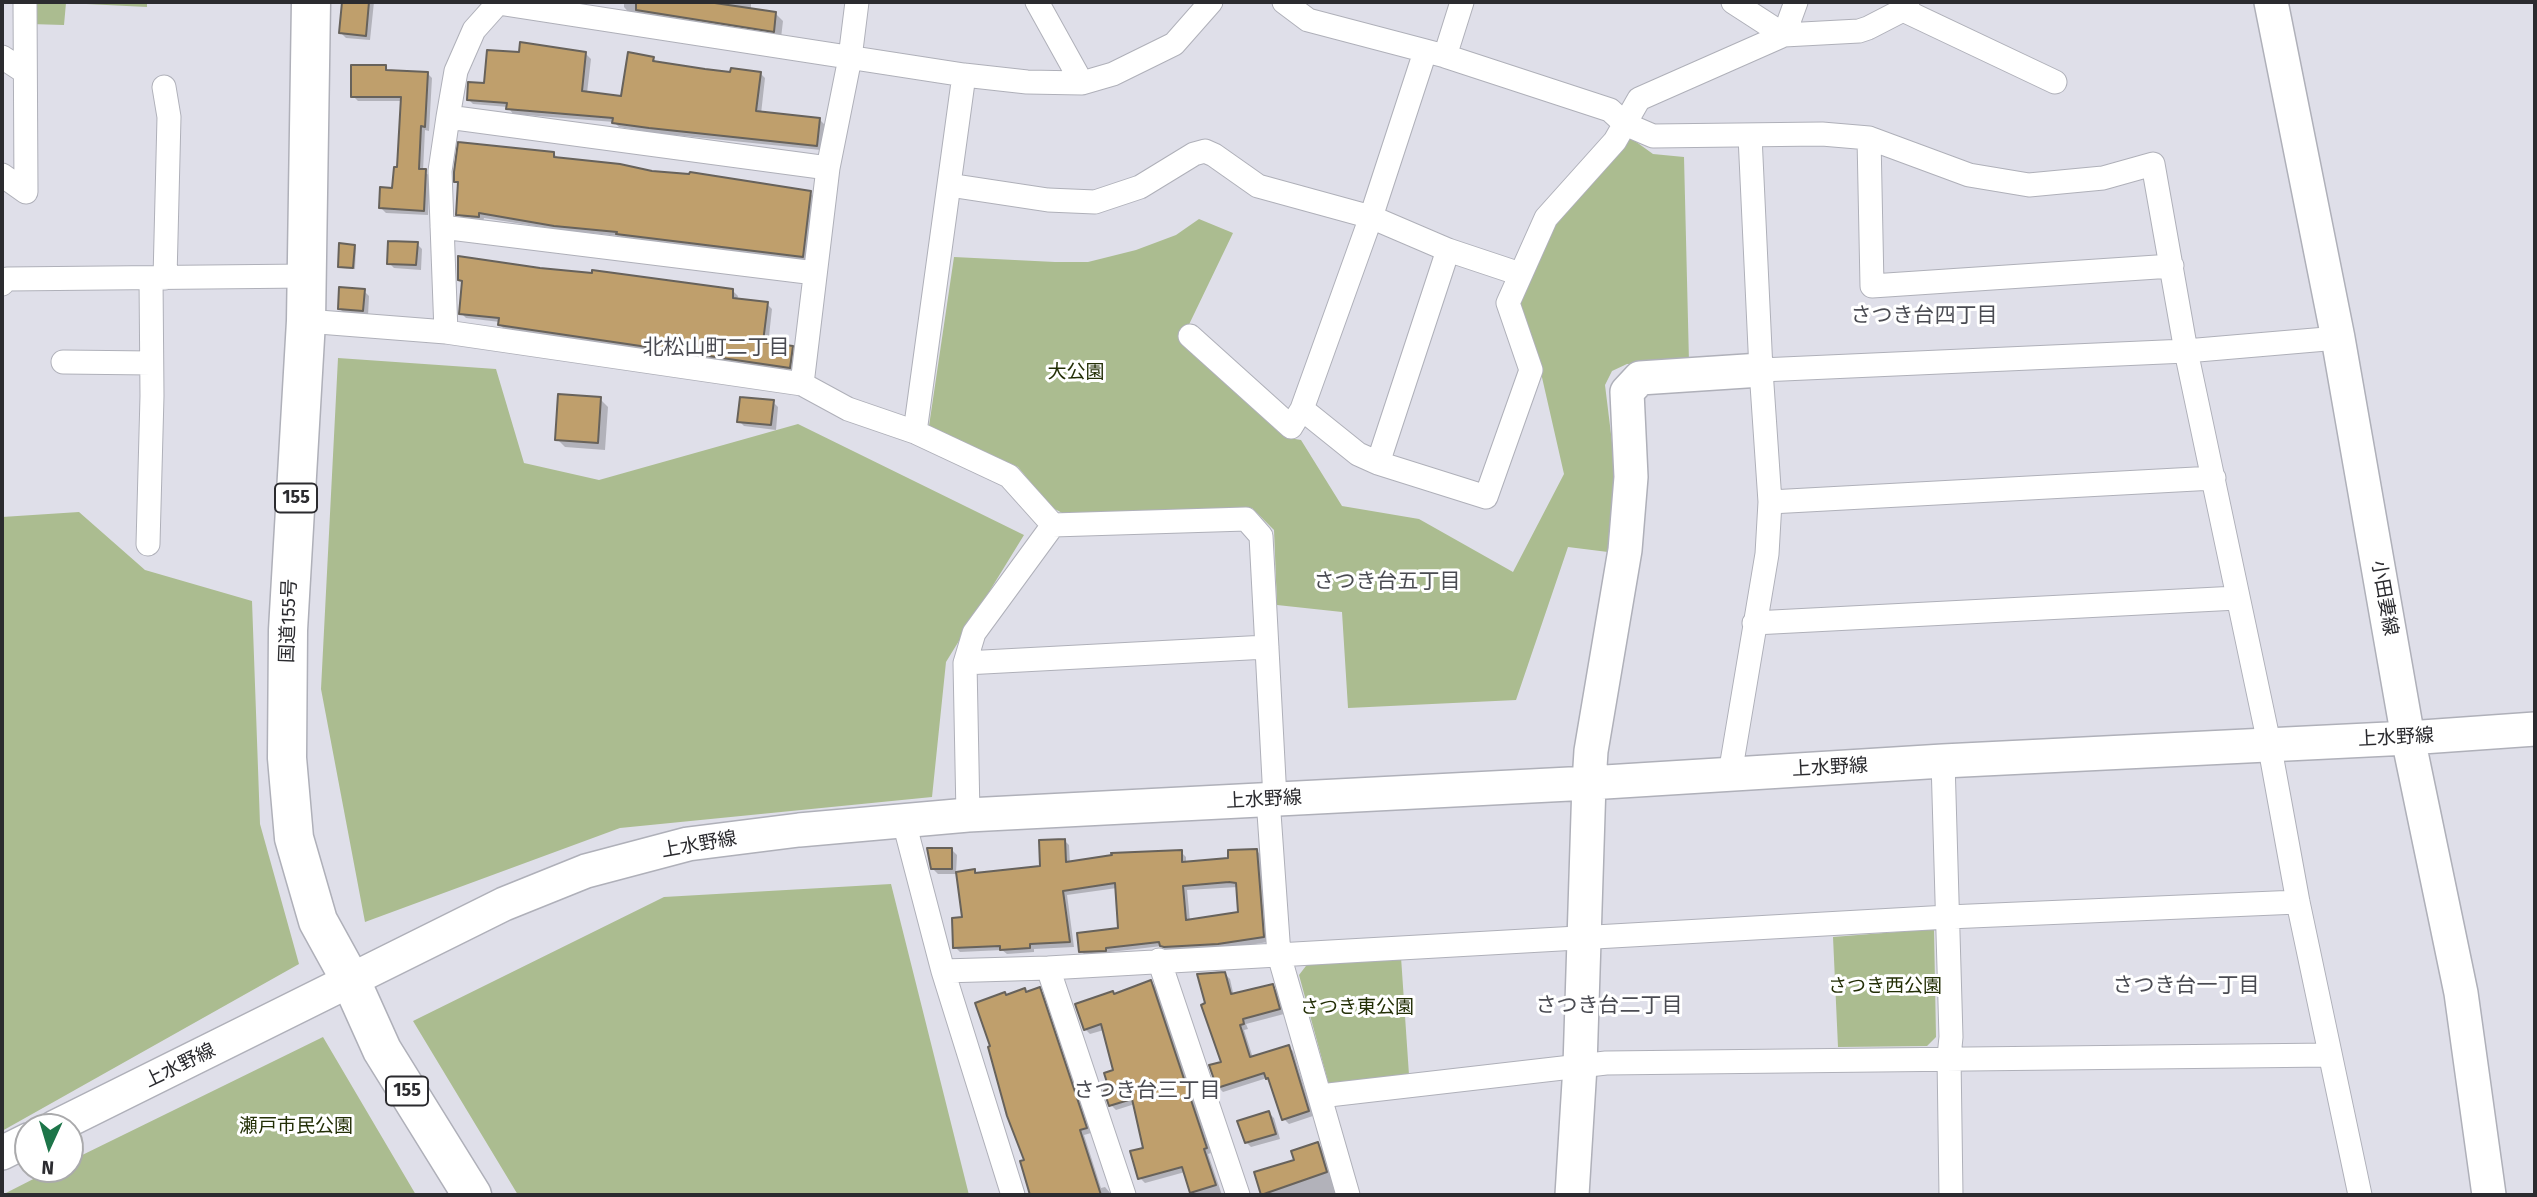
<!DOCTYPE html>
<meta charset="utf-8">
<style>
body{margin:0}
#map{position:relative;width:2537px;height:1197px;overflow:hidden;background:#dfdfe9;font-family:"Fira Sans",sans-serif}
canvas{display:block}
.frame{position:absolute;inset:0;border:4px solid #2b2b2f;pointer-events:none}
.north{position:absolute;left:14px;top:1113px;width:70px;height:70px;box-sizing:border-box;background:#fff;border:2px solid #aaaaac;border-radius:50%;rotate:184deg;font-size:19px;font-weight:700;line-height:28px;text-align:center;color:#2b2b2f}
.north::after{content:'';display:block;margin:auto;width:24px;height:32px;background:#1d7549;clip-path:polygon(50% 0,100% 100%,50% 72%,0 100%)}
</style>
<div id="map">
<canvas width="2537" height="1197"></canvas>
<div class="frame"></div>
<div class="north">N</div>
</div>
<script>
const context = document.querySelector('canvas').getContext('2d');
context.lineJoin = 'round';
function fillPath(path, color) {
  context.fillStyle = color;
  context.fill(path, 'evenodd');
}
function shape(rows) {
  const path = new Path2D();
  for (const r of rows) {
    path.moveTo(r[0], r[1]);
    for (let i = 2; i < r.length; i += 2) path.lineTo(r[i], r[i + 1]);
  }
  return path;
}
function trace(path, color, width, dash) {
  context.strokeStyle = color;
  context.lineWidth = width;
  context.lineCap = dash ? 'butt' : 'round';
  context.setLineDash(dash || []);
  context.stroke(path);
}
function drawText(font, color, halo, rows, align = 'center') {
  context.font = font + ' "Fira Sans","Noto Sans JP",sans-serif';
  context.lineWidth = 6;
  context.setLineDash([]);
  context.textBaseline = 'middle';
  context.strokeStyle = halo;
  context.fillStyle = color;
  for (const [text, x, y, turn = 0] of rows) {
    context.save();
    context.translate(x, y);
    context.rotate((+turn || 0) * Math.PI / 180);
    context.textAlign = isNaN(turn) ? turn : align;
    if (halo) context.strokeText(text, 0, 0);
    context.fillText(text, 0, 0);
    context.restore();
  }
}
fillPath(shape([
 [29,2,147,2,147,7,66,3,64,25,30,24],
 [1628,136,1653,154,1684,157,1689,362,1627,364,1612,371,1605,385,1617,483,1608,552,1568,547,1516,700,1348,708,1342,612,1277,605,1274,530,1252,508,1066,515,1051,507,1018,467,929,426,954,257,1055,262,1088,262,1136,250,1176,235,1199,219,1233,233,1183,337,1289,438,1301,440,1342,506,1419,519,1513,572,1564,474,1541,373,1518,313,1522,285,1551,226],
 [338,358,496,369,524,463,599,480,798,424,1024,535,946,662,932,797,620,828,365,922,321,689],
 [79,512,145,570,252,601,260,824,299,964,2,1131,2,517],
 [891,884,969,1195,518,1195,413,1021,664,897],
 [1934,929,1936,1037,1927,1046,1838,1047,1833,937],
 [1401,957,1409,1075,1329,1085,1299,975,1309,962],
 [323,1037,416,1195,2,1195,53,1169,70,1169,70,1161]
]), '#abbc90');
fillPath(shape([
 [343,2,374,2,370,40,346,38,341,33],
 [624,2,751,2,751,11,776,14,783,21,781,38,631,15,624,7],
 [586,54,591,59,587,93,622,97,653,58,658,64,705,71,760,73,765,78,761,114,820,120,825,125,821,150,655,133,619,127,614,122,513,114,508,107,473,104,468,99,486,85],
 [385,67,390,72,427,73,432,78,429,131,425,130,423,171,430,176,428,215,386,213,381,208,394,190,399,169,402,101,358,101,353,96],
 [554,154,559,159,810,193,815,198,808,261,623,239,620,236,561,230,484,218,483,222,463,219,457,214,460,185,456,181],
 [417,244,422,249,421,270,394,268,389,263],
 [354,246,356,248,355,269,341,268,339,266],
 [540,270,733,291,738,296,737,300,767,304,772,309,768,345,792,347,797,353,794,372,505,330,500,325,500,322,466,318,461,313,463,283,460,280],
 [364,291,369,296,368,316,345,314,340,309],
 [600,399,608,407,605,450,565,447,557,439],
 [773,402,778,407,776,430,744,426,739,421],
 [1064,840,1069,845,1070,863,1181,852,1186,857,1186,864,1230,860,1257,851,1262,856,1268,942,1224,949,1166,951,1162,946,1110,952,1110,955,1086,956,1081,951,1120,929,1117,888,1067,895,1074,947,1034,949,1034,952,1007,954,1002,950,960,952,955,947,964,919,958,874,938,874,932,868,952,850,957,855,956,873,974,871,977,874,1042,868],
 [1238,887,1240,913,1190,921,1187,890],
 [1225,974,1230,979,1234,997,1272,986,1277,991,1284,1014,1246,1024,1248,1029,1244,1030,1253,1058,1288,1047,1293,1051,1313,1116,1289,1124,1284,1119,1272,1083,1267,1078,1223,1092,1218,1087,1223,1063,1208,1004],
 [1151,982,1156,987,1211,1153,1208,1154,1222,1195,1193,1195,1185,1172,1145,1183,1140,1178,1146,1149,1135,1104,1116,1110,1111,1105,1115,1071,1104,1030,1090,1034,1085,1029,1115,995],
 [1039,989,1044,994,1091,1133,1084,1135,1101,1188,1105,1187,1112,1195,1030,1195,1022,1163,1026,1161,1007,997],
 [1269,1113,1274,1118,1280,1139,1251,1147,1246,1142],
 [1318,1144,1323,1149,1336,1195,1263,1195,1256,1174,1296,1161]
]), '#0003');
const building = shape([
 [342,2,369,2,366,36,339,33,342,2],
 [636,2,708,2,776,12,774,32,636,10,636,2],
 [520,42,586,52,582,91,621,96,628,52,654,57,653,61,705,69,730,72,731,68,761,72,756,111,820,118,817,146,649,128,612,123,613,118,506,109,507,103,467,100,468,82,484,83,487,50,519,52,520,42],
 [351,65,386,65,386,70,428,72,425,127,421,126,419,169,426,169,424,211,379,208,380,187,392,188,394,167,397,167,401,97,351,97,351,65],
 [458,142,554,152,554,157,620,164,652,171,689,174,690,172,811,191,803,257,616,234,617,232,554,226,479,213,479,217,456,215,458,182,454,182,454,172,458,142],
 [388,241,418,242,416,265,387,264,388,241],
 [339,243,355,245,353,268,338,267,339,243],
 [458,256,540,268,592,273,592,270,733,289,733,298,768,302,763,342,793,346,790,368,498,325,499,318,459,314,462,281,458,280,458,256],
 [339,287,365,289,363,311,338,309,339,287],
 [558,394,601,397,598,443,555,440,558,394],
 [740,397,774,400,771,425,737,422,740,397],
 [1065,839,1066,862,1112,855,1111,853,1182,850,1182,862,1228,858,1228,850,1257,849,1264,937,1218,944,1164,947,1160,946,1159,942,1106,948,1106,951,1079,952,1077,933,1118,928,1115,883,1063,891,1070,942,1030,944,1030,948,1000,950,1000,946,953,948,952,918,962,917,956,872,975,869,975,873,1040,866,1039,840,1065,839],
 [1229,882,1236,883,1238,912,1186,920,1183,886,1229,882],
 [927,848,952,848,952,869,931,869,927,848],
 [1225,972,1231,994,1273,984,1280,1009,1243,1019,1244,1024,1240,1025,1250,1057,1289,1045,1309,1111,1282,1120,1268,1078,1266,1079,1264,1073,1217,1088,1209,1065,1221,1062,1201,1005,1205,1003,1197,974,1225,972],
 [1151,980,1207,1148,1204,1149,1216,1185,1190,1193,1182,1167,1138,1179,1130,1151,1143,1148,1132,1099,1109,1106,1104,1091,1109,1089,1104,1073,1113,1070,1101,1024,1084,1030,1075,1004,1113,991,1114,994,1151,980],
 [1040,987,1087,1128,1080,1130,1101,1195,1030,1195,1020,1161,1024,1160,1007,1116,988,1047,990,1046,975,1003,1005,992,1006,995,1025,988,1026,992,1040,987],
 [1269,1111,1276,1134,1245,1143,1237,1121,1269,1111],
 [1318,1142,1327,1172,1261,1195,1254,1172,1294,1160,1291,1151,1318,1142]
]);
fillPath(building, '#bf9f6c');
trace(building, '#67625b', 2);
const street = shape([
 [1037,2,1082,83],
 [1284,2,1308,20,1445,56,1610,110,1625,124,1653,136,1822,134,1869,138,1969,175,2029,185,2103,178,2153,164,2186,351,2269,743,2298,902,2360,1195],
 [1733,2,1784,35],
 [498,3,964,75,1027,82,1082,83,1113,74,1174,44,1211,2],
 [1903,10,2055,82],
 [1784,35,1796,2],
 [1445,56,1462,2],
 [2,57,25,72],
 [164,87,169,117,165,278],
 [448,117,828,168],
 [1869,138,1872,286,2172,266],
 [2,175,26,192,25,2],
 [949,185,1048,200,1095,202,1140,187,1194,154,1205,151,1214,155,1258,186,1371,217,1448,250,1520,274],
 [442,227,815,273],
 [2,284,7,279,307,276],
 [306,321,446,332,802,384,848,409,915,432,1009,476,1053,525],
 [446,332,440,171,448,117,456,71,474,30,499,2],
 [1190,336,1291,427,1302,409,1371,217,1425,52],
 [63,362,151,363],
 [1761,370,2186,351,2338,338],
 [802,384,828,168,850,58,857,2],
 [1302,409,1358,454,1378,463,1486,497,1531,370,1508,303,1546,218,1615,141,1639,99,1784,35,1859,31,1868,28,1903,10,1908,2],
 [915,432,964,75],
 [1378,463,1448,250],
 [1770,502,2214,478],
 [1053,525,1246,519,1261,536,1275,799],
 [148,544,152,396,151,278],
 [1754,623,2237,598],
 [965,663,1267,647],
 [1943,761,1951,1037,1949,1057,1951,1195],
 [1730,774,1767,554,1770,502,1761,370,1750,136],
 [1268,799,1279,955,1348,1195],
 [968,815,965,663,974,633,1053,525],
 [904,822,943,971,1013,1195],
 [1159,960,1238,1195],
 [1048,968,1124,1195],
 [943,971,1048,968,1948,917,2298,902],
 [1320,1096,1606,1063,2330,1055]
]);
const secondary = shape([
 [2271,2,2338,338,2408,738,2461,993,2489,1195],
 [55,1127,504,904,586,871,688,844,799,830,968,815,1589,783,1943,761,2408,738,2535,729],
 [2,1153,28,1140],
 [1572,1195,1580,1066,1589,783,1591,751,1625,550,1631,477,1627,392,1640,378,1761,370]
]);
const highway = shape([
 [311,2,306,321,288,630,287,758,294,838,318,921,351,981,382,1050,472,1195]
]);
trace(street, '#afb0b9', 25);
trace(secondary, '#afb0b9', 36);
trace(highway, '#afb0b9', 41);
trace(street, '#fff', 23);
trace(secondary, '#fff', 33);
trace(highway, '#fff', 38);
for (const [x, y, w] of [
 [296,498,42],
 [407,1091,42]
]) {
  const box = new Path2D();
  box.roundRect(x - w / 2, y - 14.5, w, 29, 5);
  context.fillStyle = '#fff';
  context.fill(box);
  trace(box, '#2b2b2f', 2);
}
drawText('bold 18px', '#2b2b2f', null, [
 ["155",296,498],
 ["155",407,1091]
]);
drawText('19px', '#232f06', '#fff', [
 ["大公園",1076,373],
 ["さつき西公園",1885,987],
 ["さつき東公園",1357,1008],
 ["瀬戸市民公園",296,1127]
]);
drawText('19px', '#2b2b2f', '#fff', [
 ["小田妻線",2384,598,80],
 ["国道155号",289,621,-88],
 ["上水野線",2396,738,-3],
 ["上水野線",1830,768,-3],
 ["上水野線",1264,800,-3],
 ["上水野線",699,845,-10],
 ["上水野線",180,1066,-26]
]);
drawText('21px', '#4a4b52', '#fff', [
 ["さつき台四丁目",1924,316],
 ["北松山町二丁目",716,348],
 ["さつき台五丁目",1387,582],
 ["さつき台一丁目",2186,986],
 ["さつき台二丁目",1609,1006],
 ["さつき台三丁目",1147,1091]
]);
</script>
